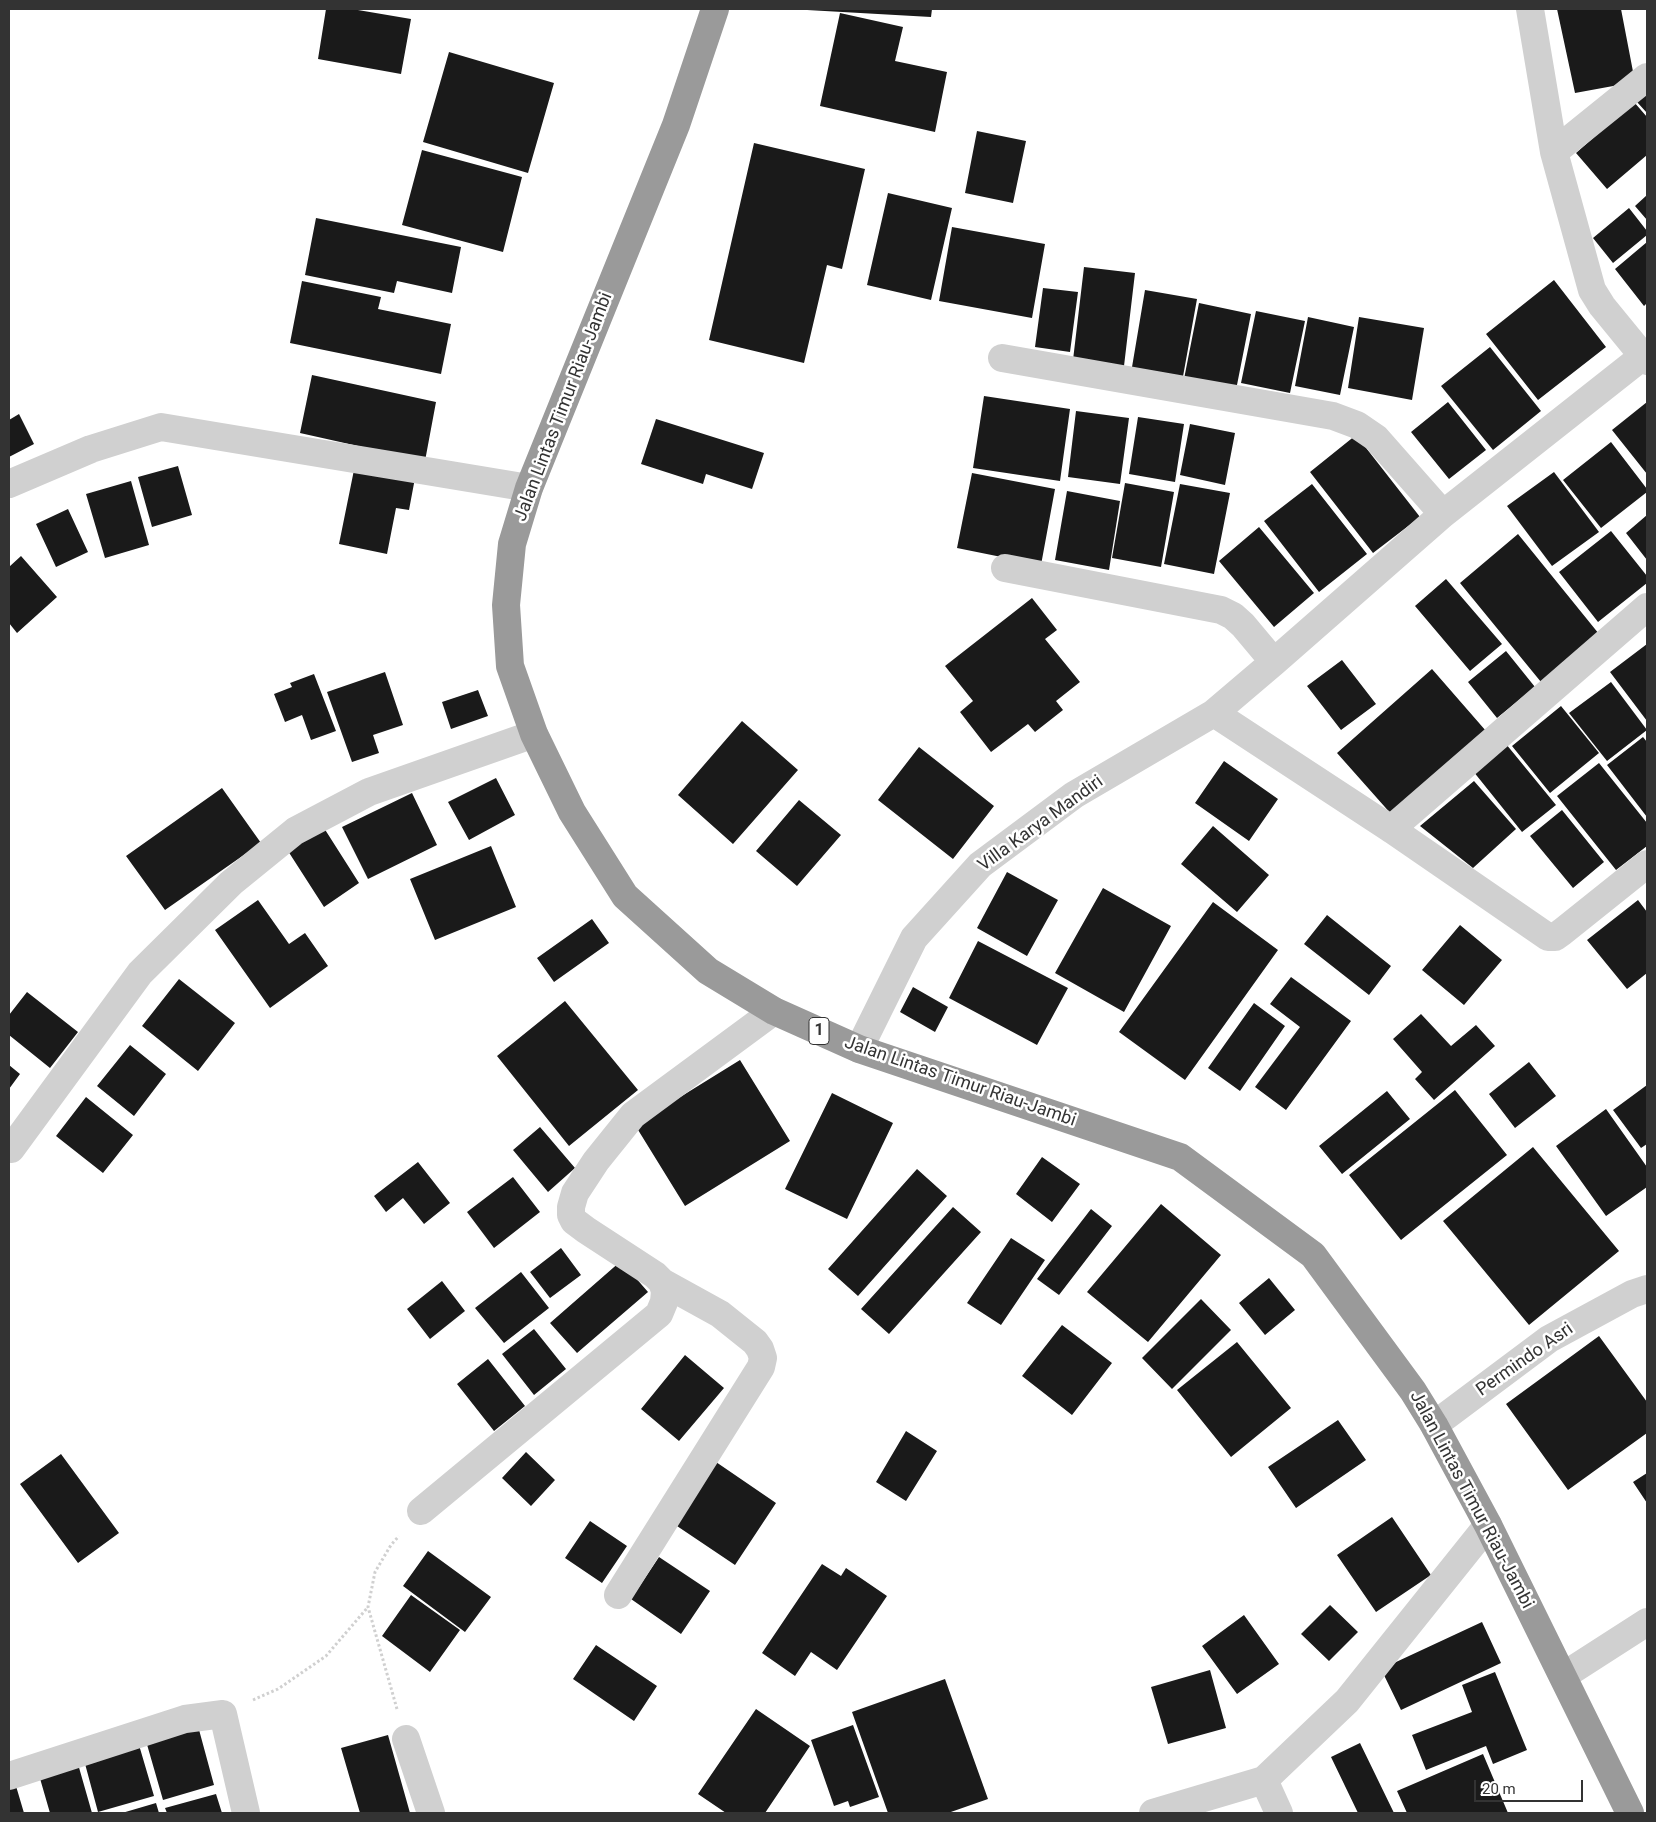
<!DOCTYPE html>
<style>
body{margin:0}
#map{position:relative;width:1656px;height:1822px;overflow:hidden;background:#fff;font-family:Roboto,sans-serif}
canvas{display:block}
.frame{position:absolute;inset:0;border:10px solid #333;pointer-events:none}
.scale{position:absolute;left:1474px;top:1780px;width:109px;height:22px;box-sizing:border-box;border:2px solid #333;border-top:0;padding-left:6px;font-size:15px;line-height:18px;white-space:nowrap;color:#333;-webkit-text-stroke:4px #fff;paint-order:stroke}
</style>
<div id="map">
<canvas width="1656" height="1822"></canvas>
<div class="frame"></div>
<div class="scale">20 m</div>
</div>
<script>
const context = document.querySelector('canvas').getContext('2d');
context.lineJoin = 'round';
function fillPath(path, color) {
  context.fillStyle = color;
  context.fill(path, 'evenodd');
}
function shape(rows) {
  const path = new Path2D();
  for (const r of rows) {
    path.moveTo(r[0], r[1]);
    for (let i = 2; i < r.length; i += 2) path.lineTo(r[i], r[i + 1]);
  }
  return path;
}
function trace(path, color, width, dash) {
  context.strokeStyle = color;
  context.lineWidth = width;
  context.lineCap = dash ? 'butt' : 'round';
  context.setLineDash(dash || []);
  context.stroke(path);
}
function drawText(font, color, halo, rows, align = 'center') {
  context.font = font + ' Roboto,sans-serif';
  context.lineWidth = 5;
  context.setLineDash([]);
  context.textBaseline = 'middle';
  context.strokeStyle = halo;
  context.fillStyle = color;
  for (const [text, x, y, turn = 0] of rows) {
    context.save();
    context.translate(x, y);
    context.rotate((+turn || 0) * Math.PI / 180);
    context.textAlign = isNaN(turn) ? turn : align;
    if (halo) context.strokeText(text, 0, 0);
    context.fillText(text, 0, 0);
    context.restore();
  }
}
fillPath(shape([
 [326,9,352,9,411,19,401,74,318,59],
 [807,9,932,9,931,17,807,10],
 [1557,9,1621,9,1635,82,1575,93],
 [840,13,903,27,895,61,947,72,935,132,820,106],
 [449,52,554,83,528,173,423,142],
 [1647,93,1647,113,1637,102],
 [1634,102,1647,117,1647,155,1607,189,1576,153],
 [977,131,1026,141,1013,203,965,193],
 [754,143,865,169,842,269,827,265,804,363,709,340],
 [422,150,522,177,503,252,402,225],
 [888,193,952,208,931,300,867,285],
 [1647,195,1647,220,1635,206],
 [1629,208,1647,231,1647,235,1613,263,1593,238],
 [316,218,461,247,452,293,397,281,394,293,305,275],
 [952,227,1045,244,1032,318,939,301],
 [1647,242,1647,303,1644,306,1615,269],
 [1084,267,1135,273,1124,366,1073,360],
 [1554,280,1606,347,1538,400,1486,334],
 [302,281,381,297,378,309,451,324,441,374,290,343],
 [1043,288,1078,292,1070,352,1035,347],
 [1145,290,1197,299,1182,382,1131,373],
 [1199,303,1251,314,1236,390,1184,379],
 [1256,311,1305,321,1290,393,1241,383],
 [1308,317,1354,327,1340,395,1295,386],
 [1359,317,1424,328,1412,400,1348,388],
 [1490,347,1541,411,1493,450,1441,386],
 [312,375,436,402,425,461,300,433],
 [984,396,1070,409,1060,481,973,468],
 [1448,402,1486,450,1449,479,1411,432],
 [1647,402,1647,474,1612,430],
 [1076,411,1129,418,1120,484,1068,477],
 [19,414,34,444,9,457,9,420],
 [1138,417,1184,424,1175,482,1129,474],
 [656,419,764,453,752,489,706,474,703,484,641,464],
 [1190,424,1235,433,1225,485,1180,475],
 [1356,435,1420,517,1373,553,1310,472],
 [1611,442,1647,489,1647,492,1601,528,1563,480],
 [355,465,415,478,409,510,396,508,387,554,339,544],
 [178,466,192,515,152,527,138,477],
 [1554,472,1599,532,1552,566,1507,506],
 [972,473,1055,489,1041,565,957,548],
 [131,481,149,545,105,558,86,494],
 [1125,483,1174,492,1161,567,1112,558],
 [1180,484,1230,493,1214,574,1164,564],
 [1312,484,1367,554,1319,592,1264,521],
 [1067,491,1120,501,1109,570,1055,560],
 [68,509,88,552,56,567,36,524],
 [1647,515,1647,560,1626,533],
 [1259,527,1314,593,1274,627,1219,561],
 [1611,531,1647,576,1647,583,1598,622,1559,572],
 [1518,534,1599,634,1541,682,1460,583],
 [21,556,57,597,17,633,9,623,9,567],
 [1446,579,1502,644,1470,671,1415,606],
 [1032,598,1057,630,1045,639,1080,682,1056,701,1063,710,1035,732,1028,724,991,752,960,712,973,701,945,666],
 [1647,644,1647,721,1610,672],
 [1506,651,1535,687,1497,718,1468,682],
 [1342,660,1376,704,1341,730,1307,686],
 [1432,669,1486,731,1392,815,1337,753],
 [385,672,403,725,373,735,379,753,352,762,327,692],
 [314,674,336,731,311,740,302,715,285,722,274,694,292,687,290,683],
 [1611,682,1647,730,1607,761,1569,713],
 [478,690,488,716,451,729,442,702],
 [1561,706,1599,753,1550,793,1512,746],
 [742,721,798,770,733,844,678,795],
 [1643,737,1647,742,1647,817,1607,765],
 [1506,744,1556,805,1522,832,1473,771],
 [919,747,994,806,953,859,878,800],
 [1224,761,1278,799,1249,841,1195,803],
 [1599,763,1647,823,1647,846,1616,870,1557,796],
 [496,778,515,815,469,840,448,802],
 [1474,781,1516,829,1473,868,1420,826],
 [222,788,261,843,165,910,126,856],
 [412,793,437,845,368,879,342,827],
 [799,800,841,835,797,886,756,851],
 [1562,810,1604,862,1573,888,1530,836],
 [1213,826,1269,875,1237,912,1181,864],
 [324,828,359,883,324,907,288,851],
 [491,846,516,907,435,940,410,879],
 [1007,872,1058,900,1027,956,977,928],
 [1103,888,1171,926,1124,1012,1055,973],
 [258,900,289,944,305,933,328,966,270,1008,215,930],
 [1638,900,1647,912,1647,973,1627,989,1587,940],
 [1213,902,1278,950,1185,1080,1119,1032],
 [1327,915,1391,966,1369,995,1304,944],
 [592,919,609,943,554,982,537,958],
 [1460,925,1502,960,1464,1005,1422,970],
 [978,941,1068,988,1037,1045,949,998],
 [1291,977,1351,1021,1286,1110,1255,1087,1300,1027,1270,1004],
 [179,979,235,1023,198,1071,142,1026],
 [913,987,948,1007,935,1032,900,1012],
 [27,992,78,1032,50,1068,9,1035,9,1015],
 [565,1001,638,1090,569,1146,497,1056],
 [1254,1003,1285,1026,1240,1091,1208,1068],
 [1421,1014,1451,1046,1476,1025,1495,1046,1434,1100,1415,1079,1422,1072,1393,1039],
 [130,1045,166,1074,134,1116,97,1086],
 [740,1060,790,1141,685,1206,635,1125],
 [1529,1062,1556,1096,1515,1128,1489,1094],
 [9,1065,20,1074,9,1089],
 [1647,1085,1647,1144,1641,1148,1613,1110],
 [1455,1090,1507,1155,1401,1240,1349,1175],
 [1387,1091,1410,1119,1342,1174,1319,1146],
 [832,1093,893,1123,847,1219,785,1189],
 [86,1097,133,1135,103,1173,56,1136],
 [1606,1109,1647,1167,1647,1187,1606,1216,1556,1146],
 [540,1127,575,1168,548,1192,513,1150],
 [1533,1147,1619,1251,1529,1325,1443,1221],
 [1042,1157,1080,1184,1052,1222,1016,1194],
 [418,1162,450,1203,424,1224,403,1198,386,1212,374,1196],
 [917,1169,947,1196,858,1296,828,1269],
 [513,1177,540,1212,494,1248,467,1212],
 [1161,1204,1221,1255,1148,1342,1087,1292],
 [953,1207,981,1232,889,1334,861,1309],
 [1091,1209,1112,1226,1059,1295,1037,1279],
 [1011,1238,1045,1260,1001,1325,967,1303],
 [561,1248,581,1275,550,1298,530,1272],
 [621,1261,648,1292,577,1353,550,1323],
 [521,1272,549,1308,504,1343,475,1308],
 [1269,1278,1295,1310,1265,1335,1239,1303],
 [442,1281,465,1311,430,1339,407,1309],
 [1201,1299,1231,1330,1172,1389,1142,1358],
 [1062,1325,1112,1363,1072,1415,1022,1376],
 [534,1329,566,1369,534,1395,502,1354],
 [1599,1336,1647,1402,1647,1433,1568,1490,1506,1404],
 [1237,1342,1291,1408,1231,1457,1177,1390],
 [685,1355,724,1388,679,1441,641,1409],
 [488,1359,525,1406,494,1431,457,1384],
 [1338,1420,1366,1460,1296,1508,1268,1467],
 [906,1431,937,1451,906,1501,876,1482],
 [526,1452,555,1480,531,1506,502,1478],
 [61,1454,119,1533,78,1563,20,1484],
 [716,1462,776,1503,735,1565,674,1524],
 [1647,1473,1647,1503,1633,1482],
 [1392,1517,1431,1575,1376,1612,1337,1555],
 [590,1521,627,1546,602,1583,565,1558],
 [428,1551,491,1597,465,1632,403,1586],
 [659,1557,710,1591,681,1634,631,1599],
 [822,1564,841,1576,846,1568,887,1596,837,1670,811,1652,795,1676,762,1653],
 [411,1595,460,1630,430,1672,382,1636],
 [1330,1605,1358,1632,1329,1661,1301,1634],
 [1244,1615,1279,1664,1237,1694,1202,1646],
 [1482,1622,1501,1663,1401,1710,1381,1669],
 [596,1645,657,1686,634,1721,573,1679],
 [1210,1670,1226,1728,1168,1744,1151,1687],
 [1495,1672,1527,1750,1493,1764,1486,1746,1426,1770,1412,1735,1472,1712,1462,1685],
 [945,1679,988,1799,948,1813,888,1813,852,1712],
 [756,1709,810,1746,765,1813,726,1813,698,1794],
 [853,1725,879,1797,850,1807,848,1801,834,1806,811,1740],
 [198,1726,214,1785,163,1800,146,1741],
 [388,1735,410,1813,360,1813,341,1748],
 [1360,1743,1394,1813,1358,1813,1331,1757],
 [139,1745,154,1796,98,1812,84,1760],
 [1483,1754,1508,1813,1407,1813,1397,1791],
 [78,1764,92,1813,50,1813,39,1775],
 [16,1786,24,1813,9,1813,9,1788],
 [216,1794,222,1813,167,1813,165,1808],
 [156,1803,159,1813,122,1813]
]), '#1a1a1a');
trace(shape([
 [253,1700,278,1689,326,1656,368,1607],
 [397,1709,368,1607,375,1572,391,1545,399,1536]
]), '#d0d0d0', 3, [2.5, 2.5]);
trace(shape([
 [1530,9,1554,152,1592,290,1602,306,1647,361],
 [1554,152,1647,77],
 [1002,358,1333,416,1357,425,1376,438,1443,514],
 [9,484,91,449,161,427,529,488],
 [1005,568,1221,610,1233,616,1243,625,1274,662],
 [1214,713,1391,829,1548,937,1555,937,1562,932,1647,864],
 [1391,829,1647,607],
 [859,1049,914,938,980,865,1074,795,1214,713,1274,662,1443,514,1647,353],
 [11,1149,140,973,231,883,295,831,369,792,534,734],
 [1434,1425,1549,1339,1632,1294,1647,1289],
 [421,1511,659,1314,664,1302,665,1291,662,1282,655,1275,586,1230,574,1221,571,1215,571,1207,575,1193,596,1161,633,1115,774,1011],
 [618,1595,761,1367,763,1358,760,1349,755,1342,720,1314,662,1282],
 [1563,1676,1647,1622],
 [406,1739,431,1813],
 [9,1776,185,1719,223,1714,246,1813],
 [1264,1780,1279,1813],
 [1153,1813,1264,1780,1347,1701,1488,1525]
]), '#d0d0d0', 28);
trace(shape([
 [715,9,676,125,529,488,512,544,506,605,510,666,534,734,572,812,625,896,708,971,774,1011,859,1049,1180,1157,1313,1255,1413,1391,1434,1425,1488,1525,1630,1813]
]), '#9a9a9a', 28);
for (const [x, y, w] of [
 [819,1031,20]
]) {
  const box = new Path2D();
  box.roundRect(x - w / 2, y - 13.5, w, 27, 4);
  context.fillStyle = '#fff';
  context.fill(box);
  trace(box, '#333', 1);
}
drawText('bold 16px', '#333', null, [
 ["1",819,1031]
]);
drawText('18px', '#333', '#fff', [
 ["Jalan Lintas Timur Riau-Jambi",564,407,-69],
 ["Villa Karya Mandiri",1041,824,-36],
 ["Jalan Lintas Timur Riau-Jambi",960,1082,19],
 ["Permindo Asri",1525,1360,-35],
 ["Jalan Lintas Timur Riau-Jambi",1471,1500,62]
]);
</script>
